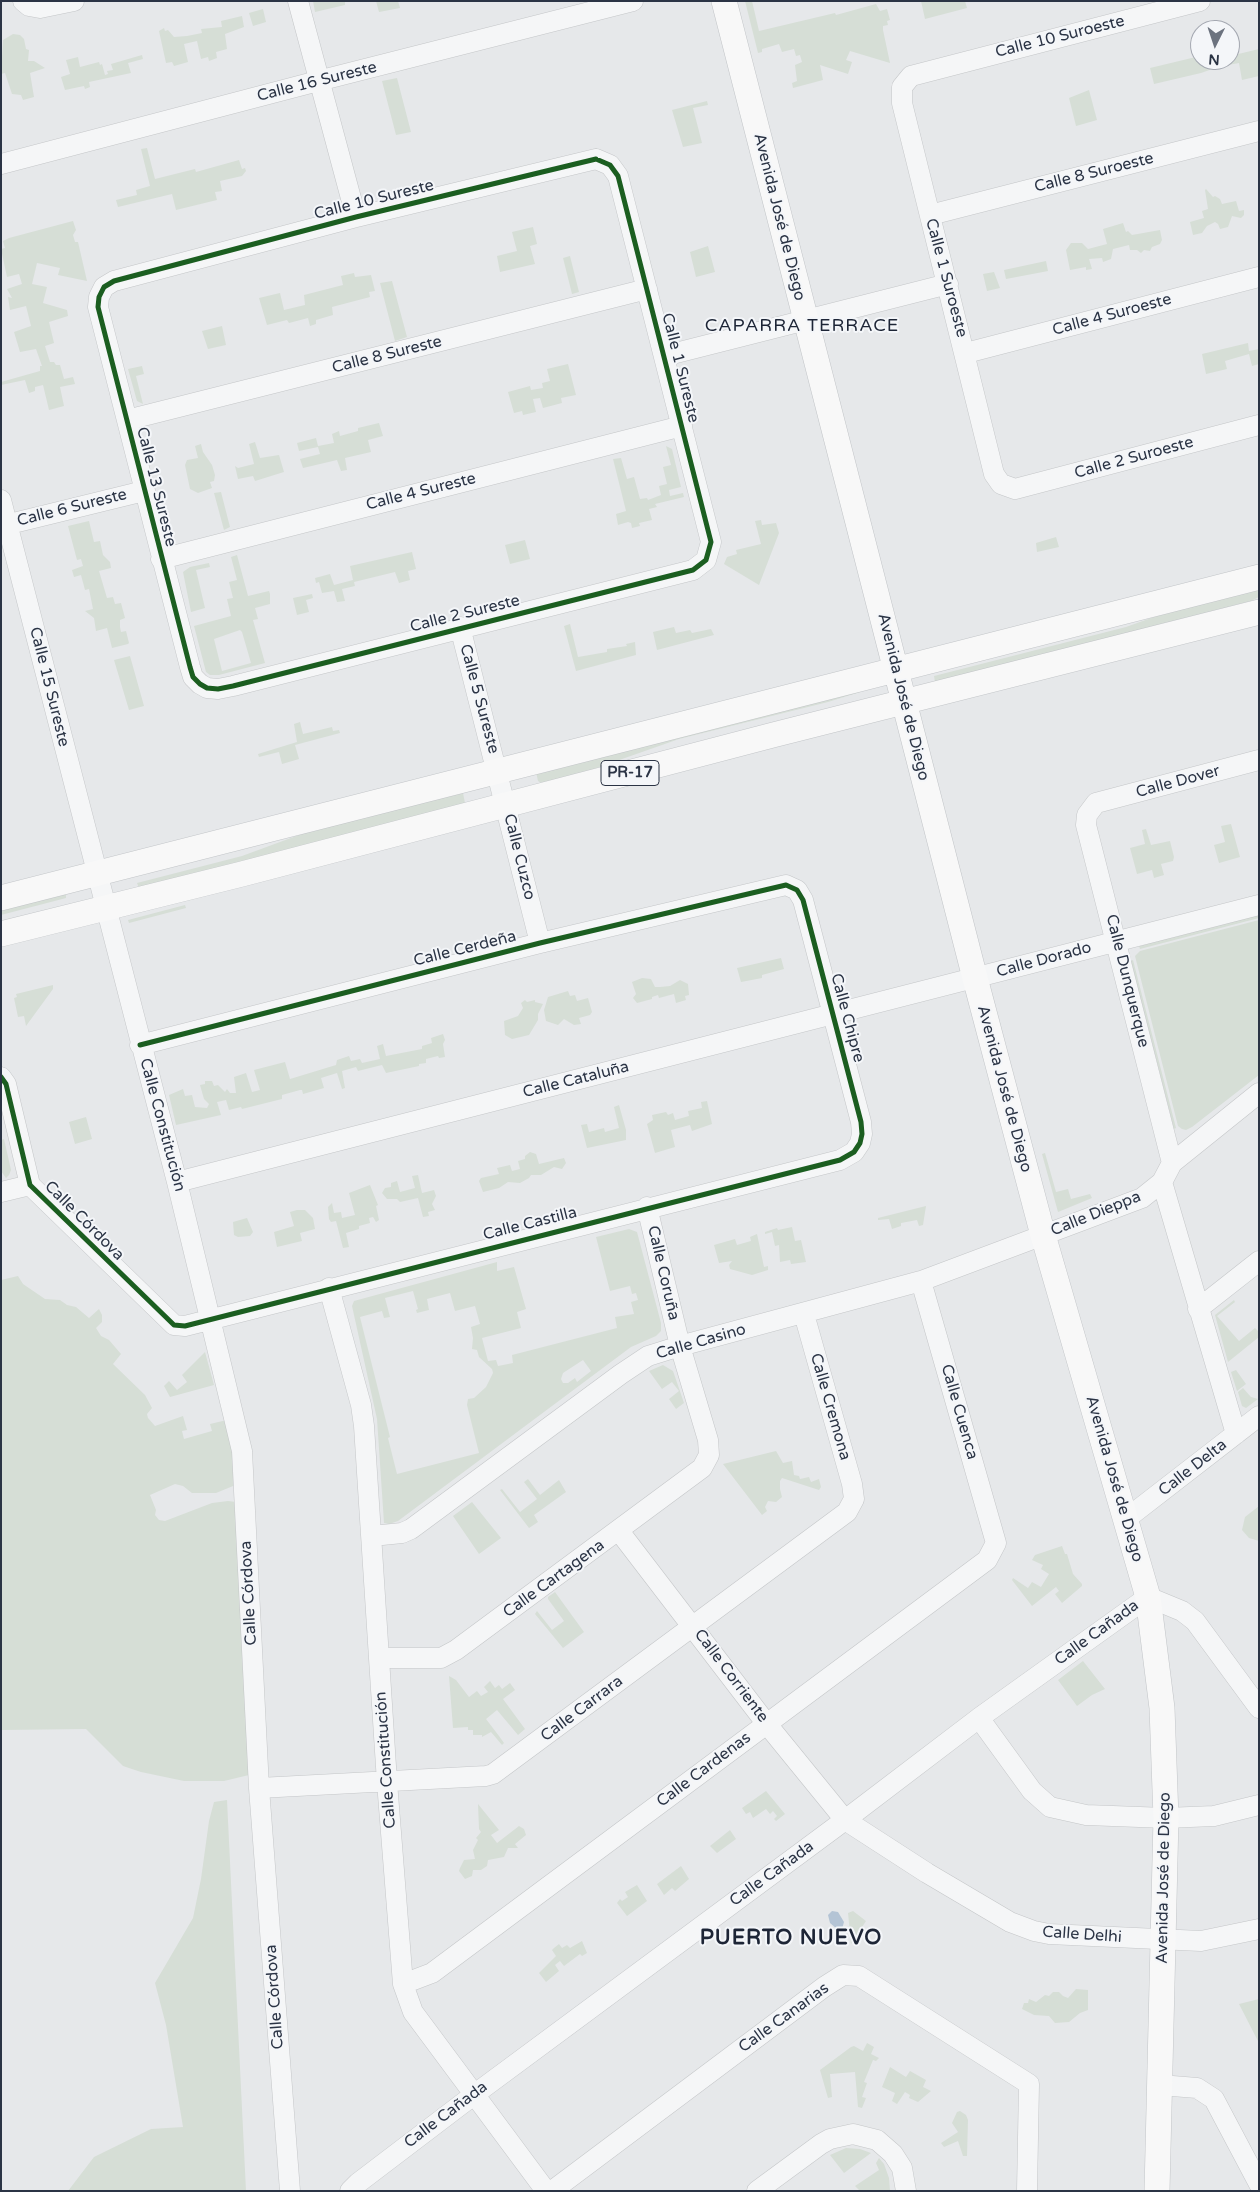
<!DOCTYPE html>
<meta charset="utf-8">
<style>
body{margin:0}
#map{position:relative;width:1260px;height:2192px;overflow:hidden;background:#e6e8ea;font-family:"Varela Round",sans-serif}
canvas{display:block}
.frame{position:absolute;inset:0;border:2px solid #2b3445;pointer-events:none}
.north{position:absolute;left:1190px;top:20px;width:50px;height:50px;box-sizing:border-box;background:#f4f6f9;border:1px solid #a4a8b1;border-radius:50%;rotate:184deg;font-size:14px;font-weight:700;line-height:20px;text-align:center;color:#2b3445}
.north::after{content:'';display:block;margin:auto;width:18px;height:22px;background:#6c737f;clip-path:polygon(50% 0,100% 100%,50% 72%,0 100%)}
</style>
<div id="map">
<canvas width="1260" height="2192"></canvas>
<div class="frame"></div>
<div class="north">N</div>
</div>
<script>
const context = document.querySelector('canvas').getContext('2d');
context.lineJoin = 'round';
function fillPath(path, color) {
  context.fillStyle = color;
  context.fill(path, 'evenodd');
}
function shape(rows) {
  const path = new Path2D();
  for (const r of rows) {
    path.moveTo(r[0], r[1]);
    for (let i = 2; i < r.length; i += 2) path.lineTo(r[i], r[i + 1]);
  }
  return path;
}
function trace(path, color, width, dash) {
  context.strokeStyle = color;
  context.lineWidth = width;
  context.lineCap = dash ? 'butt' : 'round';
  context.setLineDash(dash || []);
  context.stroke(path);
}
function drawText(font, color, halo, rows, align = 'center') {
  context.font = font + ' "Varela Round",sans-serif';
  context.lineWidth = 4;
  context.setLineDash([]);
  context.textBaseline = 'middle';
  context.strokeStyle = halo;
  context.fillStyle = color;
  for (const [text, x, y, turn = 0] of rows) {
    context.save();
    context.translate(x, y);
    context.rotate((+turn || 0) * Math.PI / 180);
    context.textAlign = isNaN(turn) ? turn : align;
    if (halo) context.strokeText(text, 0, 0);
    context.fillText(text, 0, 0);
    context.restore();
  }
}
fillPath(shape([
 [313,1,345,1,345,5,315,12],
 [376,1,398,1,400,8,379,12],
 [745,1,752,1,759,31,835,13,836,15,876,4,880,11,887,9,890,20,887,21,888,25,883,26,883,30,890,63,850,51,846,60,852,62,848,74,820,65,823,80,793,88,792,83,797,81,795,65,802,62,800,55,796,56,794,49,782,52,779,44,762,49,762,52,758,53],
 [921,1,965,1,967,8,925,19],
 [263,9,266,22,253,26,249,13],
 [242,16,244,27,225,34,227,49,216,52,217,58,209,61,208,57,201,59,197,41,184,44,188,62,174,66,172,62,166,63,159,31,164,28,165,31,168,30,174,37,187,36,202,33,201,29,222,27,221,21],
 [13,34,20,35,24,39,26,49,29,50,28,61,34,61,45,68,30,73,34,97,23,100,21,95,12,94,5,73,1,74,3,40],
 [1259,49,1259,76,1242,80,1239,63,1228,65,1227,60,1230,60,1230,56],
 [142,55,143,59,128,63,131,73,89,82,90,87,85,89,84,86,65,90,61,77,70,74,66,60,78,57,80,67,99,62,100,65,102,64,105,75,108,74,107,71,113,70,111,64],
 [1200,56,1200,60,1220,60,1221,66,1201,73,1154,84,1150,68],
 [397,78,411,132,396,135,382,81],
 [1089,90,1097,120,1076,126,1069,98],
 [707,101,708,105,693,108,702,143,683,147,672,110],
 [147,148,155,179,195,169,196,172,239,160,242,169,245,168,246,171,242,176,220,181,222,191,215,192,217,200,176,210,172,194,118,207,116,200,137,195,136,190,150,186,141,149],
 [1206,189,1213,197,1215,196,1220,199,1222,204,1236,201,1239,211,1244,210,1244,215,1241,218,1232,216,1228,227,1220,229,1218,224,1215,222,1207,226,1202,233,1193,235,1190,222,1204,218,1202,211,1208,209,1205,190],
 [73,221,76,230,73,235,75,242,78,242,87,281,58,275,60,268,37,263,32,284,47,287,43,303,67,310,68,316,49,322,54,343,45,346,50,362,54,362,56,365,60,365,64,379,73,377,75,384,60,387,64,406,49,410,43,385,35,387,35,391,29,393,25,380,1,385,1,382,40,371,40,366,42,366,36,349,20,352,14,332,31,326,26,306,10,310,8,297,12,298,7,289,22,284,19,274,7,277,1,249,5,248,3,241,9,238],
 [1123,223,1126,232,1128,231,1132,235,1160,230,1162,240,1160,244,1152,247,1150,251,1144,250,1141,253,1137,250,1130,250,1129,245,1113,249,1111,259,1103,262,1102,258,1089,259,1092,269,1086,270,1086,267,1070,270,1066,250,1071,243,1082,243,1088,249,1107,244,1103,229],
 [533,227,537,244,530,246,535,264,500,272,497,256,517,251,512,232],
 [708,246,715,272,696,277,690,252],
 [570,256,579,292,572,294,563,258],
 [1046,261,1048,271,1006,279,1004,270],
 [994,272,1000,288,987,291,983,274],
 [354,273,355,277,371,275,375,291,369,292,370,297,332,307,333,315,316,320,316,324,310,326,308,318,289,323,287,320,267,325,259,298,280,293,284,310,305,305,304,295,343,285,341,276],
 [392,281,407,337,395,341,380,283],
 [222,326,226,345,208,349,202,331],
 [1248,343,1249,351,1259,349,1259,364,1252,366,1249,354,1225,361,1227,369,1206,374,1202,354],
 [568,364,576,395,561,398,562,403,543,408,540,398,533,399,536,412,523,415,522,411,514,413,508,392,530,386,531,390,543,388,542,383,550,381,547,369],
 [142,366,144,374,136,376,143,404,137,401,128,369],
 [379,423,383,436,368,440,371,452,345,458,347,470,341,471,337,460,303,468,300,459,320,454,318,447,299,451,297,443,316,438,318,446,334,443,332,434,339,431,340,436,358,431,358,428],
 [255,442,260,458,279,455,284,472,255,481,253,476,238,479,235,466,238,468,254,464,249,444],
 [201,444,203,452,212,465,215,475,214,481,210,482,212,488,198,493,190,489,185,465,187,460,198,458,195,446],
 [666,446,672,449,681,487,669,490,670,496,683,493,684,497,655,504,657,507,649,509,652,520,639,523,640,526,632,528,631,523,628,522,618,525,616,514,626,511,613,459,621,458,627,479,634,477,640,499,647,498,648,500,661,495,659,486,667,484,663,467,671,465],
 [221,492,230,527,224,530,214,493],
 [761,520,762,525,776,523,779,533,759,585,724,564,727,557,737,554,736,550,761,544,755,521],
 [89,521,94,542,100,541,103,555,110,562,111,568,99,571,107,598,113,597,115,604,121,603,125,618,120,620,120,627,121,632,126,631,129,643,128,644,112,648,107,628,96,631,94,618,85,611,93,609,89,589,85,590,81,575,74,577,72,570,83,566,81,559,77,560,68,526],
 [1056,537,1059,547,1037,552,1036,543],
 [525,540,530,559,510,564,505,545],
 [412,552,416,569,408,571,410,580,399,583,395,572,354,582,355,586,342,589,345,601,337,602,334,591,322,593,319,582,316,583,315,578,330,574,334,585,353,580,350,566],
 [237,555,248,596,269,591,270,594,270,604,255,608,258,619,253,620,265,663,219,675,210,675,206,672,194,626,231,616,227,599,233,598,229,582,237,580,231,557],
 [240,630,242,632,251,663,222,671,214,639],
 [209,563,210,567,196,570,205,608,191,612,183,572,190,567],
 [1259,587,1259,597,1251,601,935,682,934,676,1126,627,1201,600],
 [312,594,313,598,306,600,309,612,297,615,293,598],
 [570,624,578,657,607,652,607,649,627,646,626,644,635,642,636,655,576,671,564,626],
 [674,627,676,633,690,630,692,633,711,629,714,635,657,650,653,632],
 [130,656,144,706,129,710,114,660],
 [866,689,857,693,828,702,679,739,588,771,541,783,538,781,536,772],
 [300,722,303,734,332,727,333,731,339,730,340,733,295,745,299,759,282,764,279,752,259,757,258,754,297,742,294,724],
 [463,793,465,803,450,808,139,888,137,883,242,856,318,828],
 [1231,824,1240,857,1219,863,1214,845,1225,842,1221,826],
 [1146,829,1151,845,1170,841,1174,857,1173,861,1161,864,1164,875,1154,878,1152,870,1137,874,1130,848,1145,844,1142,830],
 [66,894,66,898,1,915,1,910],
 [185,905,186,908,129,923,128,920],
 [1259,915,1259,918,1140,949,1139,946],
 [1259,920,1259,1075,1192,1127,1186,1130,1182,1129,1178,1126,1135,956,1140,951],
 [781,958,784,969,762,975,762,978,741,982,737,968],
 [1133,960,1176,1128,1174,1129,1131,961],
 [642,978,651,979,655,987,660,987,670,986,680,980,688,984,689,995,685,996,686,1000,676,1003,674,994,659,998,658,995,652,997,652,999,637,1003,633,998,636,994,632,982],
 [53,985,53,989,26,1026,24,1016,18,1017,14,998,17,997,16,994],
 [568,991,570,996,575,995,577,1001,588,998,592,1012,590,1015,579,1018,581,1024,574,1025,564,1019,558,1025,546,1021,544,1010,548,997],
 [525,1000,527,1002,535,1000,535,1002,543,1004,538,1014,538,1020,529,1035,512,1039,505,1035,504,1021,518,1016,523,1008,521,1003],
 [443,1034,445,1040,443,1044,445,1057,439,1058,438,1056,426,1059,426,1063,419,1064,419,1066,386,1073,382,1065,358,1071,356,1067,342,1071,345,1088,342,1089,337,1073,321,1078,324,1088,303,1094,302,1090,300,1090,282,1095,282,1099,242,1109,241,1107,229,1110,226,1100,217,1102,221,1115,176,1125,169,1095,183,1089,185,1096,192,1095,195,1107,207,1108,209,1104,204,1099,200,1085,205,1084,205,1081,212,1081,214,1086,218,1085,225,1092,227,1089,230,1093,236,1093,234,1077,246,1073,252,1092,260,1090,254,1070,285,1062,290,1079,336,1065,337,1060,349,1056,351,1061,360,1059,362,1063,380,1059,377,1046,383,1044,386,1056,422,1049,422,1046,432,1043,431,1038],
 [707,1101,712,1124,692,1131,690,1125,671,1130,675,1147,655,1153,647,1124,653,1120,652,1115,666,1112,668,1115,673,1113,675,1120,689,1116,688,1111,702,1108,701,1102],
 [619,1105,626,1130,626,1140,587,1148,581,1125,587,1124,589,1132,604,1128,605,1132,619,1128,614,1107],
 [86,1117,92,1139,75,1144,69,1122],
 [4,1139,11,1170,9,1175,6,1178,1,1171,1,1140],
 [530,1152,536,1154,539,1164,564,1158,566,1163,562,1169,554,1167,541,1175,531,1175,529,1178,520,1183,508,1182,499,1188,483,1192,479,1181,481,1178,499,1174,497,1168,510,1165,512,1171,520,1169,518,1161,525,1159,525,1156],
 [1045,1153,1056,1192,1068,1189,1071,1199,1090,1194,1092,1198,1058,1212,1042,1154],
 [418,1175,422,1193,434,1190,436,1196,432,1204,435,1210,428,1212,429,1216,423,1217,418,1198,400,1202,397,1199,387,1199,382,1193,385,1188,391,1187,391,1183,397,1181,400,1192,415,1188,412,1176],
 [370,1185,378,1205,376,1206,379,1220,376,1222,373,1217,369,1218,370,1223,359,1226,359,1229,346,1233,349,1247,343,1248,336,1221,331,1222,329,1219,328,1207,332,1203,334,1213,341,1212,342,1218,355,1215,349,1193],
 [926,1206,923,1225,919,1226,917,1220,901,1223,901,1226,892,1229,889,1219,878,1220,878,1218],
 [297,1210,305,1210,313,1218,315,1229,300,1233,302,1241,277,1247,274,1232,294,1226,290,1212],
 [247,1218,253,1232,250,1236,238,1237,234,1235,233,1222],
 [792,1227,795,1241,801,1240,806,1262,791,1264,790,1260,780,1262,779,1245,775,1246,772,1232,765,1234,765,1232,777,1228,778,1230],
 [629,1229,637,1232,661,1323,661,1331,656,1336,631,1347,398,1521,389,1524,384,1523,377,1419,352,1306,354,1301,497,1262,497,1271,514,1267,526,1309,517,1312,521,1328,482,1338,488,1361,496,1360,498,1366,513,1363,512,1355,617,1328,615,1317,634,1314,631,1302,638,1300,636,1293,632,1294,630,1286,610,1291,596,1237],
 [413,1291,418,1309,416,1310,417,1313,429,1310,427,1299,450,1293,455,1311,475,1306,480,1324,471,1327,473,1338,472,1349,477,1350,479,1357,492,1369,493,1373,486,1387,474,1398,468,1399,467,1405,479,1453,397,1474,388,1438,390,1437,360,1317,382,1311,384,1318,390,1317,385,1298],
 [583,1360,591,1371,577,1382,575,1378,568,1383,563,1383,561,1379,563,1373],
 [757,1234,764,1267,768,1266,768,1270,752,1275,730,1269,729,1265,732,1261,719,1263,714,1245,735,1239,737,1245,751,1241,750,1237],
 [18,1276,23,1284,45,1299,60,1300,67,1305,76,1307,89,1318,99,1309,102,1315,102,1322,96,1328,101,1336,109,1340,121,1354,113,1364,145,1395,152,1408,147,1414,148,1418,155,1426,183,1416,187,1430,182,1431,184,1439,212,1431,210,1424,227,1420,238,1484,216,1493,192,1493,183,1486,175,1484,150,1495,156,1510,155,1515,159,1520,165,1521,212,1503,228,1501,236,1502,249,1775,224,1781,184,1781,141,1772,123,1766,86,1729,1,1730,1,1280],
 [1234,1300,1235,1302,1217,1316,1239,1341,1255,1328,1259,1332,1259,1337,1228,1362,1215,1315],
 [205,1352,214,1385,170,1397,164,1386,169,1381,177,1390,187,1382,182,1375],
 [663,1365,673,1371,684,1403,676,1409,669,1399,679,1391,672,1382,662,1389,649,1371],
 [1236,1370,1246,1384,1237,1391,1231,1372],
 [1243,1388,1251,1397,1258,1399,1246,1408,1242,1406,1238,1392],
 [776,1451,783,1463,792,1461,794,1475,799,1476,800,1479,809,1477,811,1482,819,1479,821,1487,819,1490,782,1478,780,1481,780,1489,782,1497,776,1502,768,1501,765,1507,767,1511,762,1515,723,1464],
 [528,1479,540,1495,559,1480,566,1492,534,1515,538,1522,529,1528,500,1490,502,1489,520,1512,537,1499,524,1482],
 [472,1502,501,1538,479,1554,453,1516],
 [1259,1506,1259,1541,1249,1538,1242,1530,1245,1517],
 [1062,1546,1065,1554,1067,1554,1073,1574,1082,1584,1082,1586,1062,1603,1055,1594,1059,1591,1056,1587,1032,1606,1012,1580,1013,1578,1028,1588,1032,1582,1041,1587,1049,1574,1041,1569,1043,1565,1032,1560,1035,1555],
 [555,1592,584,1632,563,1648,535,1614,537,1611,552,1630,564,1621,548,1599,548,1597],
 [1083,1661,1105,1689,1092,1695,1077,1706,1058,1680],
 [449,1676,456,1680,469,1697,477,1691,481,1696,488,1692,484,1687,490,1681,495,1688,499,1685,502,1689,510,1683,515,1690,503,1699,525,1729,518,1735,497,1710,486,1719,499,1736,504,1743,502,1745,491,1732,482,1737,482,1735,473,1735,473,1730,468,1730,468,1727,453,1728],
 [766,1791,785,1814,776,1821,774,1819,777,1816,773,1811,770,1814,766,1809,753,1818,750,1812,746,1814,742,1808],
 [227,1800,246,2191,68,2191,94,2157,151,2129,183,2127,166,2025,155,1983,193,1918,201,1879,209,1821,214,1802],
 [478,1804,499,1830,491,1835,497,1843,519,1826,524,1829,526,1835,515,1844,518,1848,508,1848,504,1857,488,1860,487,1866,481,1870,473,1870,472,1876,465,1879,459,1871,460,1868,464,1860,475,1859,473,1850,478,1840,476,1838,481,1832,479,1829],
 [730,1830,736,1839,717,1853,710,1846],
 [681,1866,689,1879,675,1891,672,1888,664,1895,657,1884],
 [637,1885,647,1901,627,1916,617,1903,620,1899,622,1901,628,1897,625,1892],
 [853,1911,866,1921,851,1944,848,1913],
 [582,1941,587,1953,582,1956,580,1954,564,1966,560,1961,555,1965,559,1971,546,1982,539,1973,556,1956,552,1950,554,1948,559,1944,562,1948,567,1945,570,1948],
 [1076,1989,1088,1990,1088,2010,1080,2013,1069,2022,1055,2023,1049,2016,1034,2015,1022,2009,1024,2003,1028,2003,1029,1999,1036,2002,1045,1995,1049,1996,1053,1992,1059,1992,1063,1996,1068,1998],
 [1259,1999,1259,2043,1239,2004],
 [867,2043,874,2047,871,2054,879,2058,876,2061,873,2060,864,2082,867,2083,862,2097,866,2098,862,2108,858,2107,855,2072,830,2074,832,2097,828,2098,820,2070,851,2047,854,2046,863,2051],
 [890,2067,906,2077,910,2071,926,2080,923,2087,931,2091,918,2102,909,2098,910,2095,905,2092,897,2104,892,2101,895,2093,882,2087],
 [960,2111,966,2115,968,2120,967,2156,963,2156,958,2141,944,2147,941,2143,958,2132,952,2123,957,2112],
 [846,2148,860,2149,871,2153,844,2173,830,2155],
 [879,2158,884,2164,889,2178,890,2191,860,2191,855,2186,879,2170,876,2163]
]), '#d6ded6');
fillPath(shape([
 [832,1911,838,1912,844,1922,842,1929,837,1929,830,1923,828,1915]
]), '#b4c4d5');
const minor = shape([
 [23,1,29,6,40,8,74,1],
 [298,1,356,217],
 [1200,1,911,76,902,87,902,103,994,474,1001,484,1015,489,1259,425],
 [596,159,610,165,618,176,711,542,706,560,693,570,233,686,218,689,207,688,200,684,193,677,190,667,98,307,99,297,104,287,114,281,356,217,596,159],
 [1,164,318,81,633,1],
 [930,215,1259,131],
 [966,353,1259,277],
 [664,356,948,284],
 [127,420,647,289],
 [1,500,177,1182,242,1451,259,1788,290,2191],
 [1,526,144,491],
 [161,559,682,426],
 [460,627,540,943],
 [1,1077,6,1084,30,1185,174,1325,185,1326,840,1160,854,1152,860,1143,862,1134,861,1122,803,900,797,890,786,885,540,943,140,1045],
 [1172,1163,1086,825,1087,815,1096,803,1259,760],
 [177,1182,1259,905],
 [1162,1182,1236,1434],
 [1,1192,30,1185],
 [329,1288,361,1405,364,1426,387,1782,403,1984,413,2012,546,2191],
 [1198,1309,1259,1261],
 [1126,1519,1259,1416],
 [619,1531,766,1723,845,1820,927,1873,1010,1922,1034,1931,1049,1934,1201,1941,1259,1929],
 [372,1536,402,1533,411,1529,621,1374,648,1356,680,1346,921,1281,1142,1198,1162,1182,1172,1163,1259,1093],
 [380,1658,441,1658,456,1650,702,1468,709,1455,708,1440,680,1346,647,1207],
 [979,1718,1032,1791,1050,1807,1086,1815,1166,1818,1214,1816,1259,1805],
 [259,1788,486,1776,493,1774,847,1512,854,1499,852,1484,804,1314],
 [403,1984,432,1973,987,1560,996,1543,921,1281],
 [1160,2085,1197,2088,1214,2099,1259,2184],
 [350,2191,358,2183,475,2094,845,1820,979,1718,1148,1597,1182,1611,1195,1621,1259,1708],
 [552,2191,824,1987,843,1975,859,1976,1029,2084,1027,2191],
 [757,2191,821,2144,830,2139,853,2134,877,2140,893,2154,902,2168,906,2191]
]);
const major = shape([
 [724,1,975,978,1043,1235,1148,1597,1162,1708,1166,1818,1157,2191],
 [1,898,1259,577],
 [1,934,242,874,773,735,1259,612]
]);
trace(minor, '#c4c6c8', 21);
trace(major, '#c2c5c8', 26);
trace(minor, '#f5f6f7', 20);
trace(major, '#f8f8f8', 25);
trace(shape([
 [596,159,610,165,618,176,711,542,706,560,693,570,233,686,218,689,207,688,200,684,193,677,190,667,98,307,99,297,104,287,114,281,356,217,596,159],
 [1,1077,6,1084,30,1185,174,1325,185,1326,840,1160,854,1152,860,1143,862,1134,861,1122,803,900,797,890,786,885,540,943,140,1045]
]), '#1b5e20', 5);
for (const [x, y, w] of [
 [630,773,58]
]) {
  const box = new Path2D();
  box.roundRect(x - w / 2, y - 12.5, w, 25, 4);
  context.fillStyle = '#f4f6f9';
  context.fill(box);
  trace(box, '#2b3445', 1);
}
drawText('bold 15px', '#2b3445', null, [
 ["PR-17",630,773]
]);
drawText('16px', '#2b3445', '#f4f6f9', [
 ["Calle 10 Suroeste",1060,37,-14],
 ["Calle 16 Sureste",317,82,-14],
 ["Calle 8 Suroeste",1094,173,-14],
 ["Calle 10 Sureste",374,200,-14],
 ["Avenida José de Diego",779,217,76],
 ["Calle 1 Suroeste",946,278,75],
 ["Calle 4 Suroeste",1112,315,-15],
 ["Calle 8 Sureste",387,355,-14],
 ["Calle 1 Sureste",680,368,76],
 ["Calle 2 Suroeste",1134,458,-15],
 ["Calle 13 Sureste",156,487,76],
 ["Calle 4 Sureste",421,492,-14],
 ["Calle 6 Sureste",72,508,-14],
 ["Calle 2 Sureste",465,614,-14],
 ["Calle 15 Sureste",49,687,76],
 ["Avenida José de Diego",903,697,76],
 ["Calle 5 Sureste",479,699,75],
 ["Calle Dover",1178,782,-15],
 ["Calle Cuzco",519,857,76],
 ["Calle Cerdeña",465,949,-14],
 ["Calle Dorado",1044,960,-15],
 ["Calle Dunquerque",1127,981,76],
 ["Calle Chipre",847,1018,75],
 ["Calle Cataluña",576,1080,-14],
 ["Avenida José de Diego",1004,1089,75],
 ["Calle Constitución",162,1125,75],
 ["Calle Dieppa",1096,1214,-22],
 ["Calle Córdova",84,1221,45],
 ["Calle Castilla",530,1224,-14],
 ["Calle Coruña",663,1273,77],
 ["Calle Casino",701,1342,-16],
 ["Calle Cremona",830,1407,74],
 ["Calle Cuenca",959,1412,74],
 ["Calle Delta",1193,1468,-38],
 ["Avenida José de Diego",1114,1479,74],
 ["Calle Cartagena",554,1579,-36],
 ["Calle Córdova",249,1593,-93],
 ["Calle Cañada",1097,1633,-36],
 ["Calle Corriente",731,1676,53],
 ["Calle Carrara",582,1709,-37],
 ["Calle Constitución",386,1760,-94],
 ["Calle Cardenas",704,1770,-37],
 ["Calle Cañada",772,1874,-36],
 ["Avenida José de Diego",1164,1878,-89],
 ["Calle Delhi",1082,1935,4],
 ["Calle Córdova",275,1997,-94],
 ["Calle Canarias",784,2018,-36],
 ["Calle Cañada",446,2115,-37]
]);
context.letterSpacing = '1px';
drawText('18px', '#1d2536', '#f4f6f9', [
 ["CAPARRA TERRACE",802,326]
]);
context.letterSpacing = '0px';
context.letterSpacing = '1px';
drawText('bold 21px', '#1d2536', '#f4f6f9', [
 ["PUERTO NUEVO",791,1938]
]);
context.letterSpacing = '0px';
</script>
